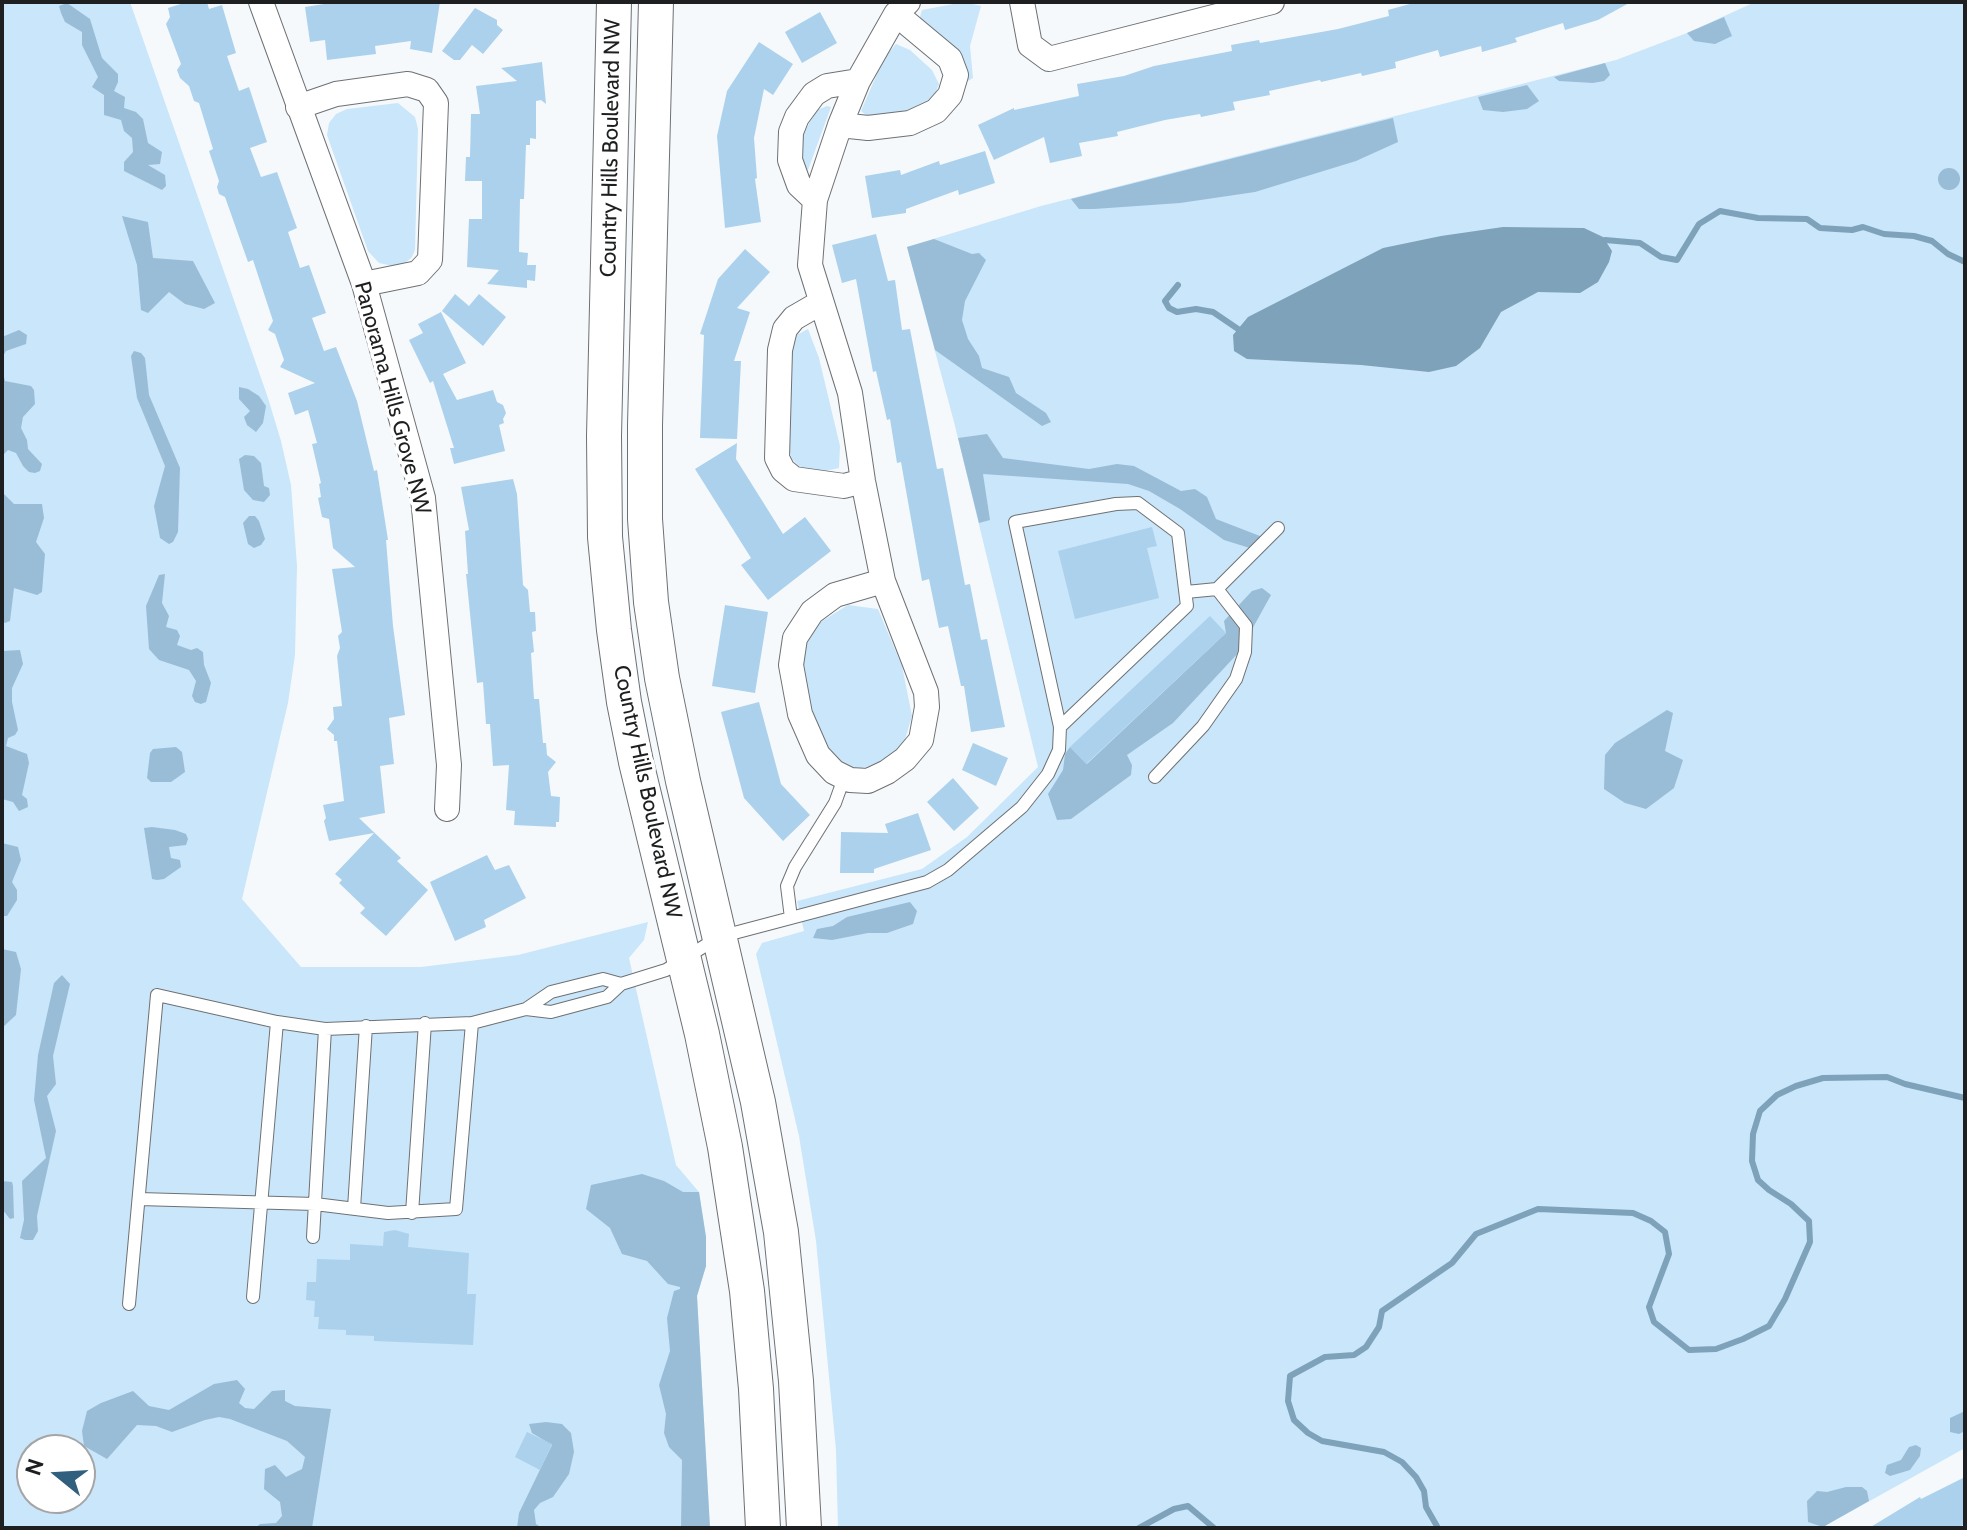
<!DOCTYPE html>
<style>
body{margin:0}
#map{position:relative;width:1967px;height:1530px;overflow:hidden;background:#f5f9fb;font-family:Cabin,sans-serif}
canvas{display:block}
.frame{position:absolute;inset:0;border:4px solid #1e1f20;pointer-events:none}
.north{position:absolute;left:16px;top:1434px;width:80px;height:80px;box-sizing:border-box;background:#fff;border:2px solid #a5a5a6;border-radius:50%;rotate:288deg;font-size:22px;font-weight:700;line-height:32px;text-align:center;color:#1e1f20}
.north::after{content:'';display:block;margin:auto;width:28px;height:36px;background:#30607e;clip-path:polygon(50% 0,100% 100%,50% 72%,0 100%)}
</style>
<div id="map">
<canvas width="1967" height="1530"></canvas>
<div class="frame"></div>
<div class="north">N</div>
</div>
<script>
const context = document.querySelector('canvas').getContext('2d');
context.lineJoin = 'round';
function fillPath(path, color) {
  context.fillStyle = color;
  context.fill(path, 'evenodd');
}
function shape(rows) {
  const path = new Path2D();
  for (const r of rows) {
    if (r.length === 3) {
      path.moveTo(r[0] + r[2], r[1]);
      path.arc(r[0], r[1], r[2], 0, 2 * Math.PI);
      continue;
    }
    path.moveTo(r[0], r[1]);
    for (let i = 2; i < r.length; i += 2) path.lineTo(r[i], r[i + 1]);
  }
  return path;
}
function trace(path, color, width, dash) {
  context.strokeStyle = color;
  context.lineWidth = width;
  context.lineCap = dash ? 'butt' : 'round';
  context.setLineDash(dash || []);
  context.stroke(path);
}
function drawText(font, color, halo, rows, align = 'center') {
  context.font = font + ' Cabin,sans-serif';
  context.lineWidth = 7;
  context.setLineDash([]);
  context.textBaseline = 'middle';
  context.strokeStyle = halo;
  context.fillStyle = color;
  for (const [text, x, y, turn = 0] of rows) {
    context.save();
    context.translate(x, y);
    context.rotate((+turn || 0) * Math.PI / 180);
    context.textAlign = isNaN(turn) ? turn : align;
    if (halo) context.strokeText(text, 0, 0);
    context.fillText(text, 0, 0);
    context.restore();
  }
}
fillPath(shape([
 [2,2,130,2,268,398,281,441,291,485,297,566,295,655,288,703,242,899,301,967,421,967,518,955,648,922,644,940,629,958,676,1165,699,1192,706,1237,706,1266,697,1296,710,1528,2,1528],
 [32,1450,80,1450,80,1498,32,1498],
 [964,2,981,6,970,46,973,78,968,81,958,55,919,20,922,10],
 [1755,2,1965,2,1965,1448,1821,1528,838,1528,836,1450,816,1241,799,1136,756,954,762,943,804,931,797,901,922,869,967,837,1038,767,954,422,907,247,1041,206,1616,60,1687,33],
 [896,44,910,50,932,70,939,84,933,99,908,113,868,117,861,111,884,58],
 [398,103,415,117,418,129,415,250,412,257,405,263,393,266,379,263,368,251,327,135,329,123,336,114,347,109],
 [827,106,831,107,808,170,800,167,803,134,817,110],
 [808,329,819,358,840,446,839,468,821,472,803,470,792,459,786,440,788,364,795,336],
 [848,605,878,609,902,666,912,716,903,746,877,764,850,771,828,756,801,685,799,654,819,623]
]), '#cae6fa');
fillPath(shape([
 [67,3,90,19,102,58,118,74,118,82,114,91,125,97,124,108,136,112,143,119,148,143,162,152,160,164,148,165,165,175,166,186,162,190,124,171,124,162,133,152,132,138,124,131,121,120,104,115,104,95,92,87,98,77,82,45,82,32,65,22,61,13,59,6],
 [1724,17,1732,36,1715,44,1694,41,1687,33],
 [1605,63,1610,75,1604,81,1593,83,1559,81,1554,77],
 [1527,85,1539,101,1527,109,1503,112,1483,110,1478,97],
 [1393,118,1398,142,1356,161,1255,192,1180,203,1094,209,1079,209,1071,199],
 [1949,179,11],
 [122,216,148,222,153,258,193,261,215,303,204,309,185,304,169,292,148,313,141,310,137,265],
 [934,239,972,254,979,253,986,260,965,301,962,320,968,339,979,356,982,368,1009,377,1016,393,1046,413,1051,422,1042,426,935,350,907,247],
 [19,330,27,335,26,344,6,351,2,358,2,337],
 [134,351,141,353,145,358,149,395,180,468,178,532,173,542,169,544,160,538,154,506,165,466,137,398,131,356],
 [2,369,5,381,31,386,34,390,35,404,23,417,21,428,27,440,28,449,42,464,40,471,35,473,29,472,23,466,16,453,8,450,2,456],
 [239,387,248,389,259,396,266,406,263,423,256,432,247,425,244,417,250,411,239,399],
 [987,434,1003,458,1089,469,1117,464,1134,466,1181,491,1195,489,1207,497,1216,519,1260,536,1261,543,1253,549,1224,540,1180,509,1149,491,1128,484,983,474,990,520,979,523,958,438],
 [245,455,254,456,261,463,264,486,269,488,270,495,264,502,253,500,244,490,239,459],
 [2,492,14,504,42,504,44,518,36,542,45,554,42,592,37,595,14,588,10,621,5,623,2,621],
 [249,516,255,516,259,521,265,539,261,545,254,548,248,544,243,523],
 [165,574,162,603,169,616,166,627,177,630,180,636,177,645,191,650,197,648,203,652,204,665,211,683,206,702,201,704,195,702,192,696,196,681,189,670,159,660,149,649,146,606,159,575],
 [1262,588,1271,595,1240,651,1173,723,1127,755,1132,765,1131,775,1071,819,1057,820,1048,794,1063,770,1065,754,1070,747,1087,764,1226,633,1224,621,1252,591],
 [20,650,23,664,12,688,12,702,18,730,15,735,8,738,6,746,27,754,29,763,22,795,27,799,28,807,19,811,13,802,2,799,2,651],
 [1667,710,1673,713,1665,751,1683,760,1674,788,1646,809,1625,803,1604,789,1605,755,1615,743],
 [176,747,182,752,185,772,171,782,151,782,147,778,150,753,153,749],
 [152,827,175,830,186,834,188,839,186,845,169,847,171,858,180,860,181,867,164,879,157,880,152,879,144,828],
 [2,843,18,847,21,860,12,882,17,890,17,900,7,916,2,916],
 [910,902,917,911,913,924,887,933,868,933,832,940,813,938,817,929,833,926,847,917],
 [2,949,16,952,21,969,16,1015,2,1028],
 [62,975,70,984,53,1056,56,1084,47,1096,56,1131,37,1216,38,1231,33,1240,25,1240,20,1238,24,1220,22,1181,46,1158,34,1100,38,1055,54,983],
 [642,1174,664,1181,683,1192,699,1192,706,1237,706,1266,697,1296,710,1528,681,1528,682,1460,669,1447,664,1433,666,1414,659,1385,670,1351,667,1318,674,1291,680,1289,680,1287,668,1284,647,1261,622,1254,610,1228,586,1209,591,1185],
 [2,1181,12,1182,13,1186,14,1218,10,1219,2,1209],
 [237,1380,245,1389,239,1403,245,1408,254,1409,272,1391,285,1390,285,1401,295,1406,331,1409,312,1528,255,1528,260,1524,276,1523,282,1516,280,1502,264,1489,265,1469,275,1465,286,1477,302,1469,305,1457,287,1441,230,1419,219,1417,205,1420,172,1432,156,1426,137,1425,107,1459,84,1446,82,1431,87,1411,101,1403,133,1391,149,1406,169,1410,214,1384],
 [1965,1411,1965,1431,1959,1434,1950,1432,1950,1418],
 [546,1422,562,1424,571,1433,574,1452,569,1474,553,1497,540,1503,534,1510,536,1524,542,1528,517,1528,519,1513,552,1445,532,1433,529,1424],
 [1916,1445,1921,1448,1920,1456,1910,1470,1890,1476,1885,1473,1887,1465,1901,1460,1909,1447],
 [1846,1487,1862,1487,1867,1491,1869,1501,1823,1527,1808,1522,1807,1501,1817,1491,1827,1492]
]), '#99bdd7');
fillPath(shape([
 [1503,227,1584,228,1603,237,1612,251,1609,262,1598,282,1580,293,1538,292,1501,312,1480,348,1456,366,1429,372,1361,365,1247,359,1234,351,1233,335,1248,317,1383,248,1441,236]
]), '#7ea2ba');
trace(shape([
 [1605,240,1640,243,1661,257,1677,260,1699,224,1720,211,1758,218,1807,219,1820,228,1852,230,1863,227,1884,234,1914,236,1932,241,1948,254,1965,262],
 [1178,285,1165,301,1169,308,1177,312,1196,309,1213,312,1238,329],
 [1139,1528,1174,1509,1188,1506,1214,1528],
 [1438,1528,1426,1507,1424,1491,1416,1477,1402,1462,1384,1452,1322,1441,1308,1433,1294,1420,1288,1401,1290,1376,1325,1357,1354,1355,1366,1347,1379,1327,1382,1311,1452,1263,1476,1234,1538,1209,1633,1213,1651,1221,1665,1232,1669,1254,1649,1307,1654,1322,1689,1350,1716,1349,1743,1339,1769,1326,1785,1299,1810,1242,1809,1221,1791,1204,1769,1190,1758,1180,1752,1161,1753,1134,1760,1111,1777,1095,1796,1086,1823,1078,1887,1077,1905,1084,1965,1098]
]), '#7ea2ba', 6);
fillPath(shape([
 [187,2,207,2,209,9,222,5,236,53,227,56,239,91,249,87,267,142,250,148,261,177,277,172,297,228,288,232,300,268,309,265,326,313,312,318,324,351,336,347,357,401,374,471,377,470,388,540,386,540,393,626,405,715,389,718,394,764,380,766,385,813,359,818,401,858,397,861,428,890,386,936,360,913,365,908,339,883,342,880,335,874,374,833,329,841,324,821,326,818,323,805,344,801,337,741,334,741,334,735,327,729,334,719,333,707,342,706,337,656,340,648,338,636,342,632,332,569,355,567,333,548,329,519,322,517,318,498,321,497,319,484,321,483,312,444,317,443,308,410,295,415,288,393,315,383,280,367,284,360,275,334,268,330,273,321,253,260,248,262,225,197,219,194,217,187,219,181,209,151,213,149,199,103,194,101,189,86,180,78,177,70,181,64,166,24,170,17,168,8],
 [323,2,440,2,432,53,410,49,411,41,375,46,376,54,327,60,325,40,310,42,305,7,324,4],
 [1417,2,1631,2,1598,20,1565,30,1563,23,1515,38,1517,42,1482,52,1481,46,1440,57,1438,50,1395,62,1396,68,1362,76,1361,73,1321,82,1320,80,1269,91,1270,95,1233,102,1235,110,1201,117,1200,114,1165,120,1117,132,1118,136,1079,143,1082,156,1050,163,1044,137,994,160,978,125,1014,108,1014,110,1079,96,1077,84,1124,76,1154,66,1232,51,1231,45,1259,40,1260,43,1338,29,1389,16,1388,10],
 [475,8,497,20,497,25,503,30,483,54,472,45,460,60,454,60,442,51],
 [820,12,837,43,802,63,785,32],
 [759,42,793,64,773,95,764,89,754,138,757,178,755,179,761,222,725,228,717,136,727,91],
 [542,62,546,104,541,100,536,101,536,139,530,138,530,145,526,145,524,199,520,199,519,252,528,253,527,265,536,265,535,281,527,280,527,288,487,284,499,270,467,267,469,219,482,219,482,181,465,181,466,157,470,157,471,114,480,114,476,86,517,81,501,68],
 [985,151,995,183,959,195,958,190,906,209,906,213,872,218,865,176,900,170,901,175,939,161,940,165],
 [876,234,888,281,895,280,902,330,910,329,937,469,943,468,965,585,970,584,981,640,987,639,1005,727,971,732,964,686,961,686,948,626,939,628,929,579,922,581,901,462,897,463,890,419,887,420,876,371,873,372,856,279,842,283,832,245],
 [745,249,770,272,737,308,750,312,734,361,741,361,737,439,700,438,704,335,700,334,718,279],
 [455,294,469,306,479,294,506,317,483,346,442,311],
 [441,312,466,363,443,374,457,400,493,390,497,402,503,405,506,413,503,419,504,423,499,425,505,451,454,464,450,448,454,448,433,381,430,383,409,340,423,333,418,324],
 [737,443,736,459,783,534,805,517,831,551,768,600,741,565,751,558,695,469],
 [513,479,517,494,523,585,528,590,530,612,535,612,536,631,532,632,534,652,531,653,534,699,539,699,543,743,546,743,547,755,556,762,548,772,551,796,560,797,559,822,556,822,556,827,514,825,515,811,506,810,509,765,493,766,490,724,486,724,483,682,477,683,466,574,468,574,465,531,469,530,461,487],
 [1152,527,1157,546,1147,548,1159,598,1075,619,1058,551],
 [725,605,768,612,755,693,712,686],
 [1210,616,1226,633,1086,764,1070,747],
 [759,702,781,784,810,815,783,841,744,798,721,712],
 [973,743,1008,758,996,786,962,770],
 [953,778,979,808,954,831,927,802],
 [918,813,931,850,874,869,874,873,840,873,841,832,888,833,885,824],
 [487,855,495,870,509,865,526,898,484,920,486,927,455,941,430,882],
 [395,1230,409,1234,408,1247,469,1253,467,1294,476,1294,473,1345,374,1341,374,1336,346,1335,346,1330,318,1329,319,1317,314,1317,315,1301,306,1300,307,1282,316,1282,317,1259,350,1260,350,1244,383,1246,384,1232],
 [527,1432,552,1444,540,1470,515,1457],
 [1965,1477,1965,1524,1958,1528,1869,1528,1920,1497,1921,1499]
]), '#acd1ec');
const lane = shape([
 [1217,589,1278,528],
 [1155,777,1203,726,1236,679,1245,652,1246,626,1217,589,1186,592],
 [791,918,787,886,795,867,835,803,844,778],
 [526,1009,551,1012,607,997,621,984,666,970,719,937,927,882,948,870,1022,807,1048,774,1059,750,1060,727,1015,522,1116,504,1138,503,1178,533,1187,606,1060,727],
 [139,1199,315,1204,388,1213,456,1209,472,1023],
 [354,1208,366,1026],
 [412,1213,425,1023],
 [313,1237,325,1029],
 [253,1297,277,1022],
 [129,1304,157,995,277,1022,325,1029,472,1023,526,1009,551,992,603,979,621,984]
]);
const street = shape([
 [261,2,364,284,423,498,449,765,447,809],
 [1022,2,1030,45,1049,59,1272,2],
 [298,107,336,94,408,84,427,90,436,103,430,260,418,273,364,284],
 [840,125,868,128,910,123,936,111,950,95,956,75,950,59,896,14],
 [815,200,799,185,790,160,791,132,797,117,814,94,827,86,858,81],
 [820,303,794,318,785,329,780,350,777,458,783,470,794,479,844,486,863,481],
 [883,581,835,595,812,612,795,638,791,665,800,714,818,755,834,772,850,780,868,781,887,772,905,759,921,740,927,707,926,692,883,581,863,481,850,393,810,265,815,200,840,125,858,81,896,14,908,2]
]);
const secondary = shape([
 [614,2,604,436,605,537,614,630,624,702,636,762,702,1034,725,1147,747,1291,756,1389,763,1528],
 [656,2,645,425,645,519,651,602,662,678,683,781,758,1102,781,1232,796,1381,804,1528]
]);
trace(lane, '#6e7173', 14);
trace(street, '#6e7173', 26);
trace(secondary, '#6e7173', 36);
trace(lane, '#fff', 12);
trace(street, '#fff', 24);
trace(secondary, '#fff', 34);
drawText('22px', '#1e1f20', '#fff', [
 ["Country Hills Boulevard NW",611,148,-89],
 ["Panorama Hills Grove NW",392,398,75],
 ["Country Hills Boulevard NW",647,792,78]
]);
</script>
